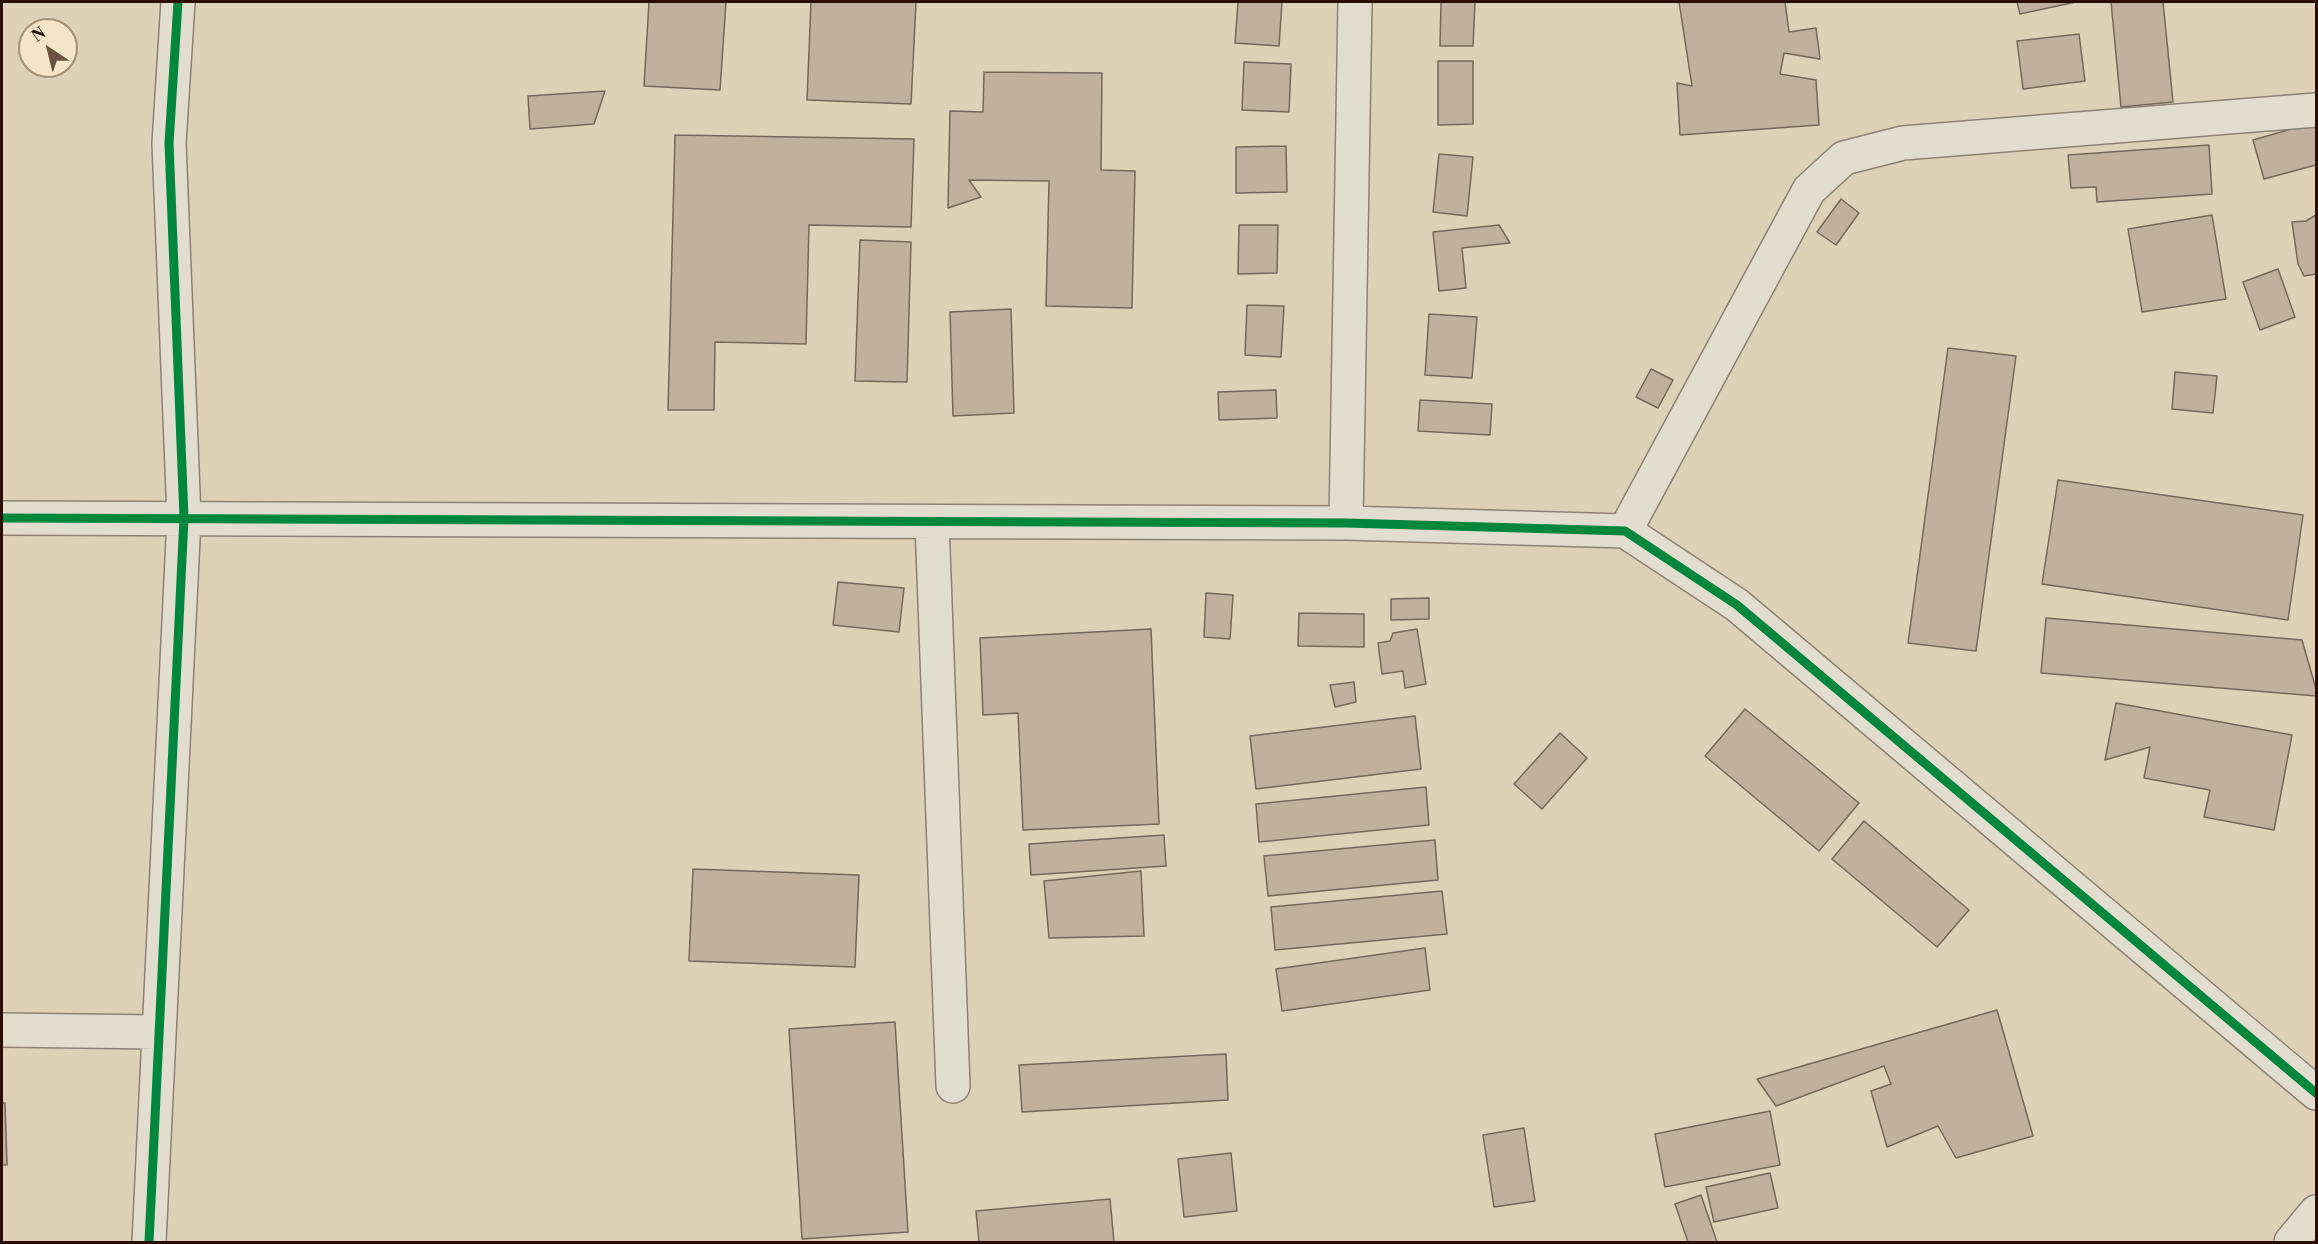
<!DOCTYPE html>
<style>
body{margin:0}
#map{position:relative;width:2318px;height:1244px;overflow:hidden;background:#ddd1b7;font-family:"Libre Bodoni",serif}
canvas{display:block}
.frame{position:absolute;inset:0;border:3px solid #2b0d02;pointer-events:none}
.north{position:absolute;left:18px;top:18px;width:60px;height:60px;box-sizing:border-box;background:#f3e5c6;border:2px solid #a38f78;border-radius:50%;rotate:325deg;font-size:16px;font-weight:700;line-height:24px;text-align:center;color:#2b0d02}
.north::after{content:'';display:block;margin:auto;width:21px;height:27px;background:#695241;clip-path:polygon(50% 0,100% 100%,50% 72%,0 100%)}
</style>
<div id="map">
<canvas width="2318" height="1244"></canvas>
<div class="frame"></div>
<div class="north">N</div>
</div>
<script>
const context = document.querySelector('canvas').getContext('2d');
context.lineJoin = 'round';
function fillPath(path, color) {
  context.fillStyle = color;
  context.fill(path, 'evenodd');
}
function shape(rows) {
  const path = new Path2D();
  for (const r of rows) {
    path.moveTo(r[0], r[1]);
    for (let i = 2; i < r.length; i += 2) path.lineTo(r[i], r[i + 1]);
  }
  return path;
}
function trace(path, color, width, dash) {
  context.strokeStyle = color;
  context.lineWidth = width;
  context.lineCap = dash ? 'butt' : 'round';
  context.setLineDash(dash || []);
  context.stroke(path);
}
const building = shape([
 [649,2,726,2,720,90,644,86,649,2],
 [811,2,916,2,911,104,807,100,811,2],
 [1238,2,1282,2,1279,46,1235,43,1238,2],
 [1441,2,1475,2,1473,46,1440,46,1441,2],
 [1679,2,1785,2,1789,32,1816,28,1820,59,1784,53,1780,74,1816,80,1819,125,1680,135,1677,83,1692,86,1679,2],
 [2017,2,2076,2,2020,14,2017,2],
 [2111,2,2163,2,2173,102,2121,107,2111,2],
 [2079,34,2085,81,2023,89,2017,41,2079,34],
 [1438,61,1473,61,1473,124,1438,125,1438,61],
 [1244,62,1291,64,1289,112,1242,110,1244,62],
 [984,72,1102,73,1101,170,1135,171,1132,308,1046,306,1049,181,969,180,981,197,948,208,950,111,983,112,984,72],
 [605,91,594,124,530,129,528,96,605,91],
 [2316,122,2316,165,2264,179,2253,140,2316,122],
 [675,135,914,139,911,227,809,225,806,344,715,342,714,410,668,410,675,135],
 [2209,145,2212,194,2097,202,2096,187,2071,188,2068,155,2209,145],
 [1286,146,1287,192,1236,193,1236,147,1286,146],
 [1439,154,1473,157,1467,216,1433,212,1439,154],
 [1841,199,1859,213,1836,245,1817,232,1841,199],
 [2212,215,2226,299,2142,312,2128,229,2212,215],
 [2316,215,2316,274,2304,276,2298,264,2292,222,2306,221,2316,215],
 [1239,225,1278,225,1277,273,1238,274,1239,225],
 [1499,225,1510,243,1462,248,1466,288,1439,291,1433,232,1499,225],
 [860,240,911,242,907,382,855,381,860,240],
 [2278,269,2295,317,2260,330,2243,282,2278,269],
 [1247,305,1284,306,1281,357,1245,355,1247,305],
 [1011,309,1014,413,953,416,950,312,1011,309],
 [1429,314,1477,317,1472,378,1425,375,1429,314],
 [1948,348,2016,356,1976,651,1908,643,1948,348],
 [1651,369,1673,380,1658,408,1636,397,1651,369],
 [2175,372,2217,376,2213,413,2172,409,2175,372],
 [1276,390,1277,418,1219,420,1218,392,1276,390],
 [1420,400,1492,404,1490,435,1418,431,1420,400],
 [2058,480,2303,515,2288,620,2042,584,2058,480],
 [838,582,904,588,899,632,833,625,838,582],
 [1206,593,1233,595,1230,639,1204,637,1206,593],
 [1429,598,1429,619,1391,620,1391,599,1429,598],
 [1299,613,1364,614,1364,647,1298,646,1299,613],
 [2046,618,2302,640,2316,689,2316,696,2041,673,2046,618],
 [1151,629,1159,824,1023,830,1018,713,983,715,980,638,1151,629],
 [1417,629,1426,684,1405,688,1403,671,1382,674,1378,643,1390,641,1393,633,1417,629],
 [1354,682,1356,702,1335,707,1330,685,1354,682],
 [2116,703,2292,735,2274,830,2204,817,2210,790,2144,778,2150,747,2105,760,2116,703],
 [1745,709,1859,803,1819,851,1705,756,1745,709],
 [1415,716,1421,769,1256,789,1250,736,1415,716],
 [1560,733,1587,758,1542,809,1514,784,1560,733],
 [1426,787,1429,825,1259,842,1256,804,1426,787],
 [1864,821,1969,910,1937,947,1832,859,1864,821],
 [1164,835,1166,866,1031,875,1029,844,1164,835],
 [1435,840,1438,880,1268,896,1264,856,1435,840],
 [693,869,859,875,855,967,689,961,693,869],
 [1141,871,1144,936,1049,938,1044,881,1141,871],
 [1442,891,1447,934,1275,950,1271,907,1442,891],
 [1425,948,1430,990,1282,1011,1276,969,1425,948],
 [1997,1010,2033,1136,1956,1158,1938,1126,1887,1147,1871,1091,1891,1084,1884,1066,1776,1106,1757,1079,1997,1010],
 [895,1022,908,1232,802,1239,789,1029,895,1022],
 [1226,1054,1228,1100,1022,1112,1019,1065,1226,1054],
 [2,1103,5,1103,7,1165,2,1165,2,1103],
 [1770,1111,1780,1165,1665,1187,1655,1134,1770,1111],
 [1524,1128,1535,1201,1494,1207,1483,1135,1524,1128],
 [1231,1153,1237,1211,1184,1217,1178,1159,1231,1153],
 [1770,1173,1778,1208,1714,1222,1706,1187,1770,1173],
 [1701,1195,1717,1242,1688,1242,1675,1204,1701,1195],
 [1110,1199,1114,1242,979,1242,976,1211,1110,1199]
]);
fillPath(building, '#c2b09e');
trace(building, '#74685b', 1.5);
const minor = shape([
 [2,518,1346,523,1625,531,1737,605,2316,1093],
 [932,522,953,1086],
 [1346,523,1355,2],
 [1625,531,1809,190,1844,158,1903,143,2316,110],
 [2,1030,159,1032],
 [149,1242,184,518,169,143,178,2],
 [2291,1242,2316,1212]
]);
trace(minor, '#8d8273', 36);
trace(minor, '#e3ddd0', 33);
trace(shape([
 [2,518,1346,523,1625,531,1737,605,2316,1093],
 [149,1242,184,518,169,143,178,2]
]), '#00873e', 9);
</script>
